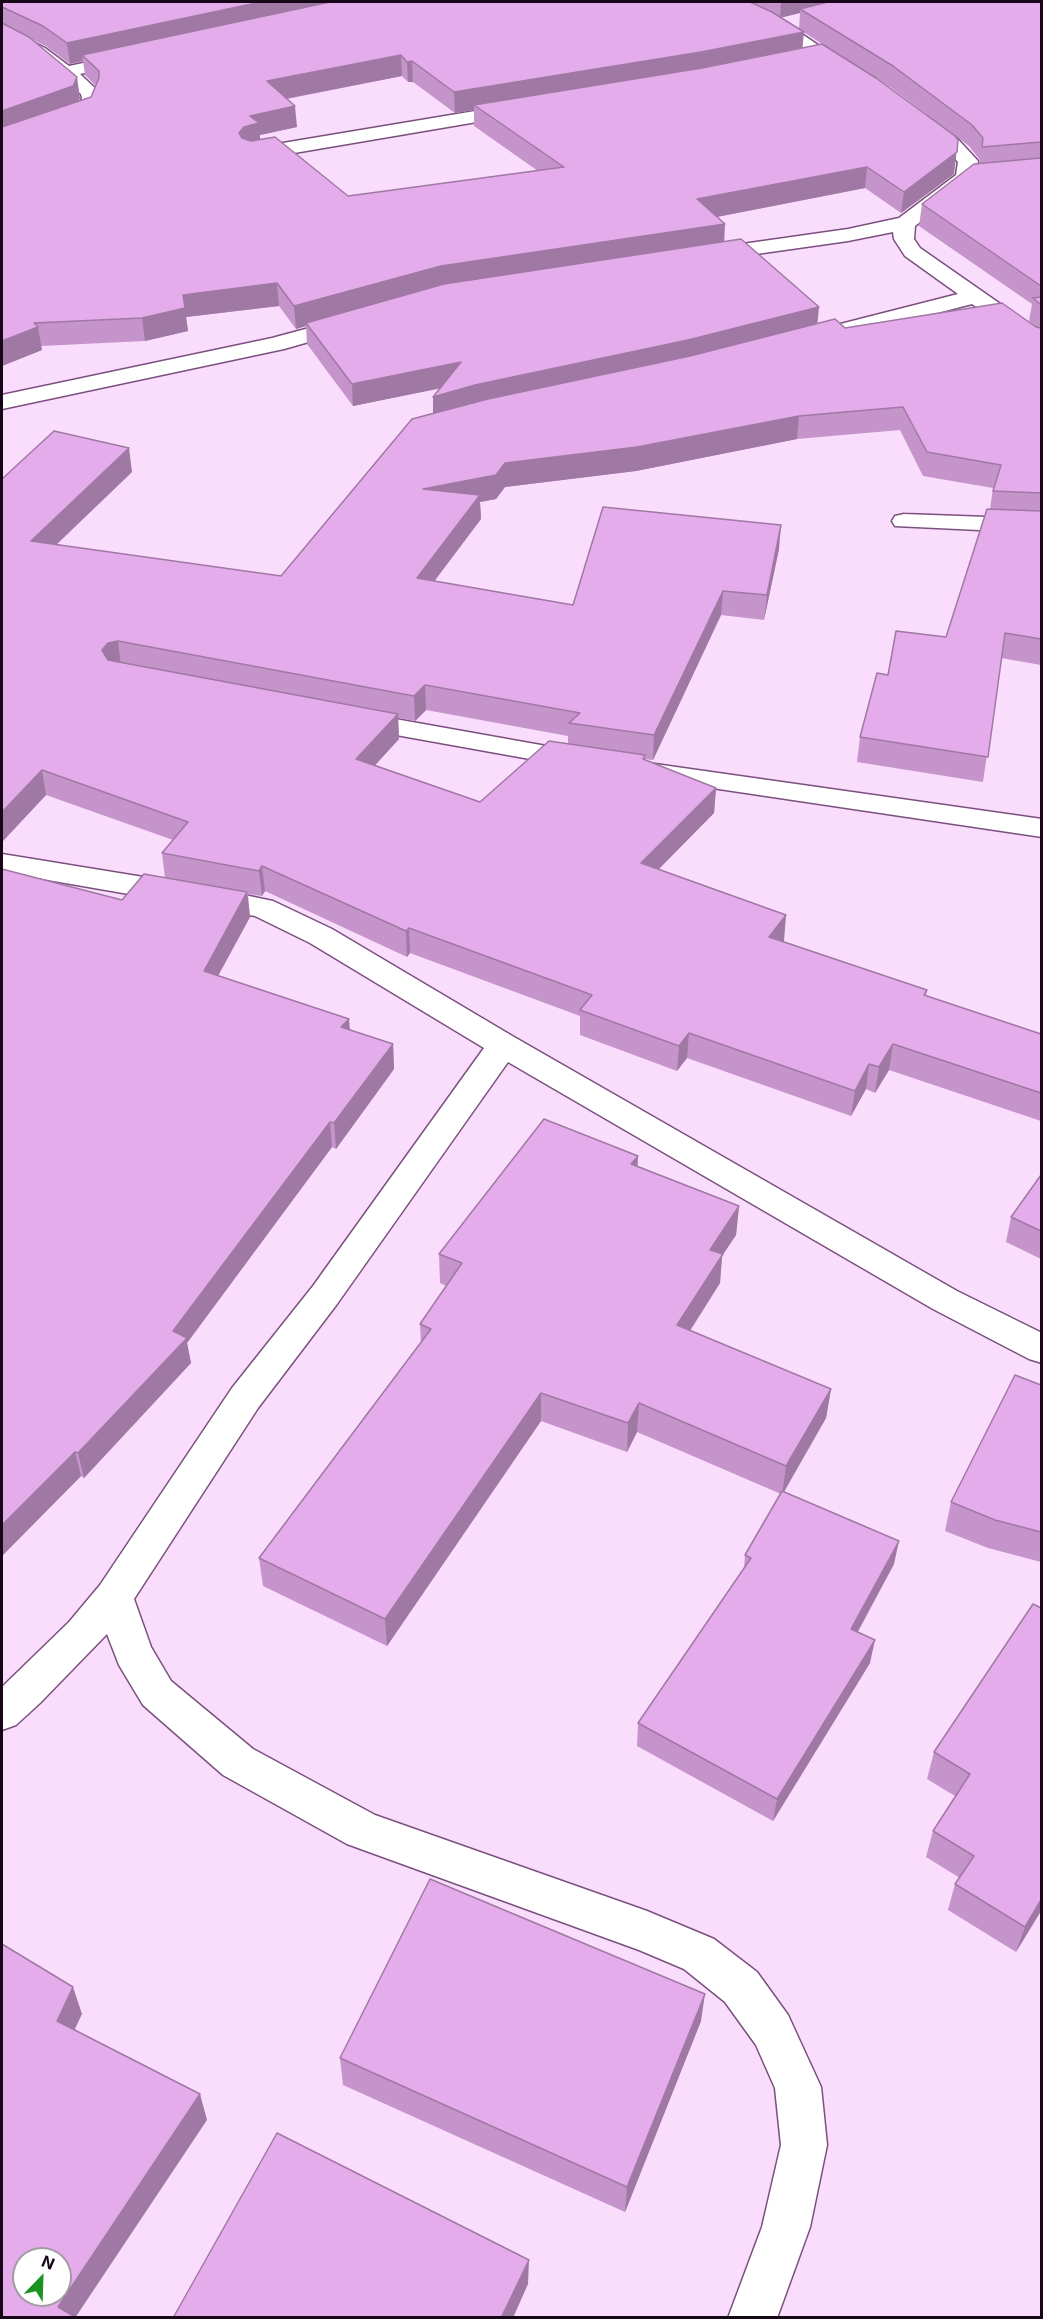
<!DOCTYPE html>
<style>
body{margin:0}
#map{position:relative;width:1043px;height:2319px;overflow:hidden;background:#faddfd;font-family:Inter,sans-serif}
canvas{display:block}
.frame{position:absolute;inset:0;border:3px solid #160618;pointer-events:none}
.north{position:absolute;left:12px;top:2247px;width:60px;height:60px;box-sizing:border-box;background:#fff;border:2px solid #a29ba3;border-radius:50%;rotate:23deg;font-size:16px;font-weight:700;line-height:24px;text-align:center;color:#160618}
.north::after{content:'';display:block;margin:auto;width:21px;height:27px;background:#1a9321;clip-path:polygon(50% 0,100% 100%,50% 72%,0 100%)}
</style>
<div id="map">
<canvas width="1043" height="2319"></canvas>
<div class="frame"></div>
<div class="north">N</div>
</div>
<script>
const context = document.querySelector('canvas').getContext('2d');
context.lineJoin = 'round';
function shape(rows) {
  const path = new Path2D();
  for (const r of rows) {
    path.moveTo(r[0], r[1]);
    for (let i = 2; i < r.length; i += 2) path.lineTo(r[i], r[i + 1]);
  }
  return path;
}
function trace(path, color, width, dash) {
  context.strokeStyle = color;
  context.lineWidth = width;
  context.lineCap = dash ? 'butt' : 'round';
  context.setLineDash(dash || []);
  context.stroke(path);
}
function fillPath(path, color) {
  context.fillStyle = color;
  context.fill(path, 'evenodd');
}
const minor = shape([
 [718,2,740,2,784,22,855,70,852,74,840,74,772,30,721,6,718,2],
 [2,27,45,48,69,66,126,54,132,55,135,59,132,63,80,74,99,92,100,98,93,116,2,147,2,135,78,109,82,98,81,94,33,56,2,39,2,27],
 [517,104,524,106,526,110,524,114,253,160,246,158,243,154,246,150,253,148,517,104],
 [921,115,928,117,953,134,978,161,972,181,915,226,914,239,920,248,1042,333,1042,349,1034,348,972,304,821,343,813,341,810,336,813,331,958,294,905,256,894,239,893,232,848,241,707,261,700,259,697,255,700,251,707,249,848,229,899,218,956,175,958,162,939,142,912,121,914,117,921,115],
 [350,317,358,318,361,323,358,328,284,349,2,409,2,395,272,338,350,317],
 [904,514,1042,519,1042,533,895,526,892,521,895,516,904,514],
 [356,712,580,752,590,754,594,760,590,766,580,768,346,726,342,720,346,714,356,712],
 [648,763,1042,819,1042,837,638,777,634,771,638,765,648,763],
 [2,854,211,888,273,901,332,929,514,1037,957,1291,1042,1333,1042,1363,1029,1359,933,1309,508,1062,337,1304,258,1408,134,1599,151,1647,171,1681,253,1749,375,1815,647,1911,714,1939,757,1972,788,2015,821,2087,827,2145,810,2227,777,2318,728,2318,762,2227,781,2145,775,2088,756,2045,725,2002,684,1969,639,1950,347,1844,223,1775,143,1705,119,1665,107,1634,40,1703,16,1725,2,1730,2,1687,69,1622,100,1585,232,1388,313,1286,484,1048,310,943,255,916,2,872,2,854]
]);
trace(minor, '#7b507f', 3);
fillPath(minor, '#fff');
fillPath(shape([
 [2,2,1041,2,1041,665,1001,658,983,782,857,762,860,737,888,675,946,637,990,509,993,488,923,476,900,430,797,439,636,471,505,487,496,499,480,502,481,519,434,581,573,605,779,549,764,620,721,615,653,760,645,759,645,760,716,788,714,813,659,869,784,941,783,941,927,990,926,996,1041,1034,1041,1121,889,1070,875,1093,866,1089,851,1116,687,1058,677,1071,580,1035,580,1016,410,953,407,957,265,891,262,896,248,894,250,917,218,976,350,1030,393,1044,394,1069,336,1149,332,1147,187,1343,191,1363,84,1478,81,1476,2,1556,2,869,122,900,165,878,162,853,173,840,46,795,2,842,2,479,132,472,56,545,281,576,433,414,439,388,353,406,307,344,306,326,296,329,279,306,186,317,188,331,145,341,41,346,42,350,2,366],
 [800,13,799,29,822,44,803,48,781,17],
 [31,39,46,46,70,64,83,61,85,75,96,86,91,97,78,101,80,98],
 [402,76,408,82,413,82,455,113,474,110,474,126,538,171,348,196,260,139,260,135,297,127,287,99],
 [876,78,890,87,969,146,980,160,979,163,922,204,919,226,1032,304,1029,321,1036,327,845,328,818,324,724,242,717,217,865,188,901,213,954,174],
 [426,710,568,736,568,744,480,802,375,765,399,739,398,718,415,721],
 [638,1166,739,1206,736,1235,722,1256,720,1283,690,1331,831,1389,826,1418,784,1492,894,1564,858,1632,870,1663,773,1821,637,1746,638,1723,744,1568,745,1555,781,1494,637,1432,627,1452,541,1421,387,1646,263,1586,259,1558,421,1343,420,1324,446,1286,440,1283,439,1254],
 [1041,1175,1041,1259,1006,1242,1011,1217],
 [1041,1385,1041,1562,988,1548,945,1531,951,1502],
 [1041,1608,1041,1911,1016,1952,948,1910,955,1884,960,1878,926,1857,933,1831,955,1796,927,1779,934,1752],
 [701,2021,625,2212,343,2085,340,2058]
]), '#c594ca');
fillPath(shape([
 [261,2,356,2,82,55,83,61,70,64,67,43],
 [781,2,846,2,800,9,800,13,780,18],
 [804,32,802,53,474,105,474,110,455,113,454,92],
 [401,55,402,76,268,102,267,81],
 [412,61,413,82,408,82,407,62],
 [77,77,80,98,76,107,2,133,2,111],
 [295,106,297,127,260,135,260,145,245,148,239,133,250,116],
 [958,140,954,174,901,213,904,192],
 [867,167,865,188,696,221,697,199],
 [725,224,724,246,306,323,306,326,296,329,294,306,441,266],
 [277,283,279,306,186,317,188,331,145,341,142,318,183,295],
 [819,307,817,328,433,418,433,397,475,385],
 [38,327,42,350,2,366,2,341],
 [461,362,462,384,353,406,352,384],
 [799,416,797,439,636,471,505,487,496,499,480,502,481,519,418,603,417,578,423,489,505,463],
 [129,448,132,472,35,565,31,541],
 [781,525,779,549,764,620,767,595],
 [723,591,721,615,653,760,654,735],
 [118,641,121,666,112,668,102,650,108,643],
 [425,685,426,710,415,721,414,696],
 [398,714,399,739,358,784,356,759],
 [42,770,46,795,2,842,2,812],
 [716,788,714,813,640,888,641,863],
 [262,866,265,891,262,896,259,871],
 [247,892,250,917,207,996,204,971],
 [786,915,784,941,767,962,769,937],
 [409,928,410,953,407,957,406,931],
 [349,1019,351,1044,341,1027],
 [689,1033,687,1058,677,1071,679,1046],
 [393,1044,394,1069,336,1149,334,1123],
 [893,1044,889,1070,875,1093,879,1067],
 [869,1064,866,1089,851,1116,855,1091],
 [330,1122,332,1147,187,1343,191,1363,84,1478,78,1453,173,1331],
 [638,1156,637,1185,631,1164],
 [739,1206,736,1235,722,1256,720,1283,675,1354,677,1325,710,1250],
 [831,1389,826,1418,782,1495,786,1466],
 [541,1393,541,1421,387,1646,385,1619],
 [639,1403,637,1432,627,1452,628,1423],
 [75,1452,81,1476,2,1556,2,1525],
 [899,1541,894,1564,847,1651,851,1629],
 [875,1640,870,1663,773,1821,777,1799],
 [1041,1900,1041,1911,1016,1952,1025,1927],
 [73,1987,82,2014,66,2048,57,2021],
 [705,1994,701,2021,625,2212,627,2187],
 [200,2094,207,2120,75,2318,58,2307],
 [529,2260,528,2284,513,2318,501,2318]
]), '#a078a4');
const building = shape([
 [2,2,261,2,67,43,43,26,2,7,2,2],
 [330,2,750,2,772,12,804,32,701,52,454,92,412,61,407,62,401,55,267,81,295,106,250,116,259,123,244,127,239,133,242,138,251,141,275,137,348,196,564,167,474,105,702,68,822,44,876,78,955,136,958,140,957,152,904,192,867,167,697,199,725,224,441,266,294,306,277,283,183,295,185,308,142,318,34,323,38,327,2,341,2,127,91,97,99,78,99,71,82,55,330,2],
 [828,2,1041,2,1041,142,982,147,983,138,972,125,893,66,800,9,828,2],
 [2,23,29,37,77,77,73,86,2,111,2,23],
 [1041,158,1041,286,922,204,974,164,1041,158],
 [741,239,819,307,688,340,475,385,433,397,461,362,352,384,306,323,444,284,741,239],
 [1041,297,1041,305,1033,298,1041,297],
 [1002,303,1036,327,1041,328,1041,493,993,491,1001,465,927,452,903,407,799,416,637,447,505,463,496,475,423,489,480,495,417,578,573,605,603,507,781,525,767,595,723,591,654,735,569,723,580,713,425,685,414,696,118,641,108,643,102,650,108,660,398,714,356,759,480,802,549,741,645,755,643,759,716,788,641,863,786,915,769,937,927,990,924,995,1041,1034,1041,1093,893,1044,879,1067,869,1064,855,1091,689,1033,679,1046,580,1010,592,995,409,928,406,931,262,866,259,871,162,853,188,822,42,770,2,812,2,479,54,431,129,448,31,541,281,576,412,419,488,399,690,356,835,319,845,328,1002,303],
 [987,509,1041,511,1041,639,1005,633,988,757,860,737,877,673,888,675,896,631,946,637,987,509],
 [2,869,122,900,144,874,247,892,204,971,349,1019,341,1027,393,1044,334,1123,330,1122,173,1331,187,1338,78,1453,75,1452,2,1525,2,869],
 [544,1119,638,1156,631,1164,739,1206,710,1250,723,1254,677,1325,831,1389,786,1466,639,1403,628,1423,541,1393,385,1619,259,1558,431,1329,420,1324,462,1263,439,1254,544,1119],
 [1041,1175,1041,1231,1011,1217,1041,1175],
 [1015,1375,1041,1385,1041,1532,995,1520,951,1502,1015,1375],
 [782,1491,899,1541,851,1629,875,1640,777,1799,638,1723,751,1558,745,1555,782,1491],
 [1033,1604,1041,1608,1041,1900,1025,1927,955,1884,974,1856,933,1831,970,1774,934,1752,1033,1604],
 [430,1879,705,1994,627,2187,340,2058,430,1879],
 [2,1944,73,1987,57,2021,200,2094,58,2307,77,2318,2,2318,2,1944],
 [24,2259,60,2259,60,2295,24,2295,24,2259],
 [277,2133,529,2260,501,2318,173,2318,277,2133]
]);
fillPath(building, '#e5aceb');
trace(building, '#a078a4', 1.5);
</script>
